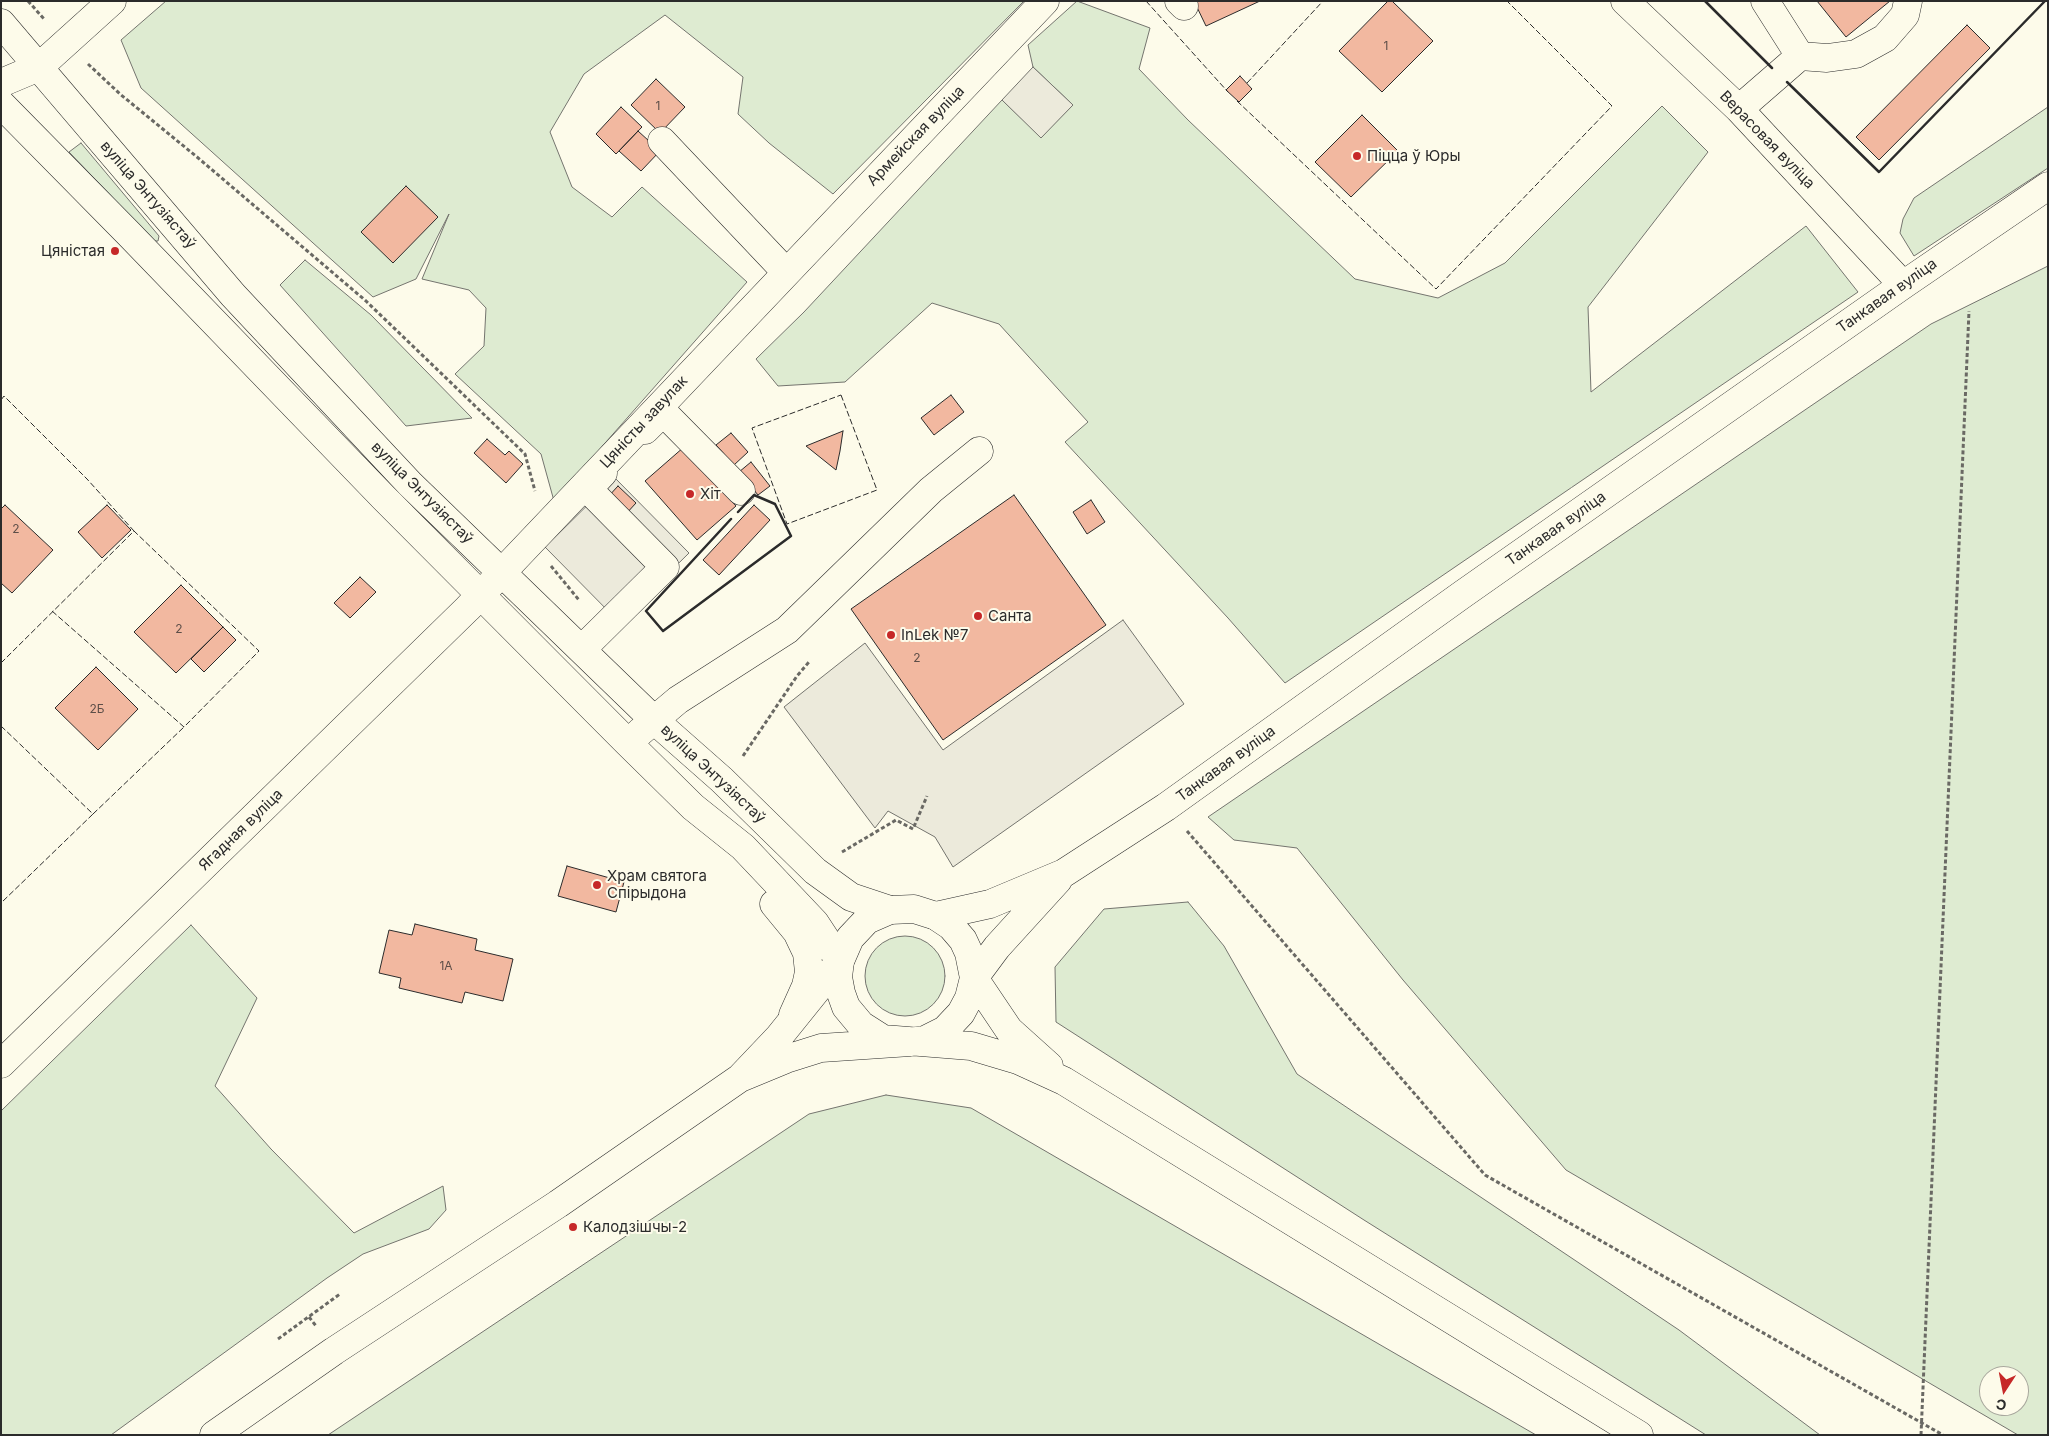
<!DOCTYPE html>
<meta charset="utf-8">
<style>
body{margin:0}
#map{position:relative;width:2049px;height:1436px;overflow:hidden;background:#fdfbea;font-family:Inter,sans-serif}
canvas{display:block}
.frame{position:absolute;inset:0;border:2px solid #2b2b2b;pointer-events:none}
.north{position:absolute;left:1979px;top:1366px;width:50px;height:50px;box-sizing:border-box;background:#fdfbea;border:1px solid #a9a89e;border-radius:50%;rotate:191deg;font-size:14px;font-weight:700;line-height:20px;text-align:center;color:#2b2b2b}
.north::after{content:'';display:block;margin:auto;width:18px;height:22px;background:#c62828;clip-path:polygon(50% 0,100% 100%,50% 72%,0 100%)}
</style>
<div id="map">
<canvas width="2049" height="1436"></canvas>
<div class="frame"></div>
<div class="north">С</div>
</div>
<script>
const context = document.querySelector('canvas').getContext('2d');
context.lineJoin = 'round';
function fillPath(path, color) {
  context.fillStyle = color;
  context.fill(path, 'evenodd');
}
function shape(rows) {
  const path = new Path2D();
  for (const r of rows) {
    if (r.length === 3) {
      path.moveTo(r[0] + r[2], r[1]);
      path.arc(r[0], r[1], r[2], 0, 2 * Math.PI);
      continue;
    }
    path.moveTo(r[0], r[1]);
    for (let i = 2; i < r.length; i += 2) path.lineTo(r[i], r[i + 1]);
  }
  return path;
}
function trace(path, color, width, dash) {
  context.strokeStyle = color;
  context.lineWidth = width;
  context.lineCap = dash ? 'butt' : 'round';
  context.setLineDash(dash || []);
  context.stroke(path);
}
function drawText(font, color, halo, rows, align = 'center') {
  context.font = font + ' Inter,sans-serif';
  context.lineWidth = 4;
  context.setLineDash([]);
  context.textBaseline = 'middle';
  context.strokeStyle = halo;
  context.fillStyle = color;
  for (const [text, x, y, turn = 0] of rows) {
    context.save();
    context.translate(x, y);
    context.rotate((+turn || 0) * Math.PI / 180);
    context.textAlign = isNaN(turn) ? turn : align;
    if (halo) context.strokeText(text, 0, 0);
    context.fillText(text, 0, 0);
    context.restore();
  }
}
const green = shape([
 [166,1,1024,1,833,194,769,143,738,114,743,77,665,15,584,74,550,132,572,187,612,217,642,187,747,282,554,501,541,454,455,374,484,346,486,308,469,290,422,279,449,214,416,279,373,297,141,88,121,40,166,1],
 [1077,1,1150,28,1139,69,1188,120,1355,279,1438,298,1505,263,1662,106,1708,152,1588,307,1591,392,1806,226,1858,292,1285,683,1228,618,1065,442,1088,422,999,324,932,303,845,382,778,386,756,359,804,312,1002,100,1041,137,1073,105,1033,67,1028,45,1077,1],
 [2048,107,2048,168,1914,256,1900,233,1903,219,1914,198,2048,107],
 [81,143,159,236,158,241,154,241,69,152,81,143],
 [305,260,371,315,472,418,406,426,280,285,305,260],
 [2048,266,2048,1435,2018,1435,1566,1170,1403,980,1297,848,1234,840,1208,817,1931,324,2048,266],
 [1989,1376,2019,1376,2019,1406,1989,1406,1989,1376],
 [1188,902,1224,946,1297,1074,1679,1330,1820,1435,1706,1435,1364,1220,1056,1022,1055,967,1104,909,1188,902],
 [191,925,257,998,215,1086,271,1149,354,1233,443,1186,446,1210,429,1229,363,1254,327,1278,111,1435,1,1435,1,1111,191,925],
 [905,976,40],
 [886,1095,971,1108,1536,1435,328,1435,809,1114,886,1095]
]);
fillPath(green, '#deebd1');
trace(green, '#74746e', 1);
const parking = shape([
 [1033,67,1073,105,1041,138,1002,100,1033,67],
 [615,478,689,553,619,622,545,547,615,478],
 [1123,620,1184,704,953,867,935,837,888,811,875,828,784,707,865,643,943,750,1123,620]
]);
fillPath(parking, '#eceadb');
trace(parking, '#74746e', 1);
const building = shape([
 [1194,1,1260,1,1206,26,1194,1],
 [1388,1,1392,1,1433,41,1382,92,1339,51,1388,1],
 [1817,1,1890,1,1846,37,1817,1],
 [1967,25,1990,48,1879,160,1856,137,1967,25],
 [1240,76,1252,89,1239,102,1226,90,1240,76],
 [656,79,685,107,660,133,631,105,656,79],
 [621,107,642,127,616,154,596,134,621,107],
 [1362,115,1398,151,1351,197,1315,162,1362,115],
 [638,131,660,151,641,171,619,151,638,131],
 [406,186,438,217,393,263,361,232,406,186],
 [951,395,964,412,934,435,921,418,951,395],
 [843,431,840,451,836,470,806,446,843,431],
 [731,433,748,452,734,465,716,445,731,433],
 [487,439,505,455,509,451,523,464,506,483,474,453,487,439],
 [684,447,736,506,697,540,645,481,684,447],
 [751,462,770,486,758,495,739,472,751,462],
 [618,486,636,503,625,515,607,498,618,486],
 [1014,495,1106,625,943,740,851,609,1014,495],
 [1091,500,1105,522,1087,534,1073,512,1091,500],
 [5,505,53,550,12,593,1,583,1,509,5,505],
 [107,505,131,530,102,558,78,532,107,505],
 [754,505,770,520,719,575,703,560,754,505],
 [360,577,376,592,350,618,334,603,360,577],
 [181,585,223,627,176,673,134,632,181,585],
 [223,627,236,640,204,672,191,659,223,627],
 [96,667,138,709,98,750,55,708,96,667],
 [567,866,624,882,616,912,558,896,567,866],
 [415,924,477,939,475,950,513,959,503,1001,465,992,462,1003,399,988,401,978,379,973,389,930,412,935,415,924]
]);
fillPath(building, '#f2b8a0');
trace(building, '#2b2b2b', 1);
const minor = shape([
 [1179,1,1184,6],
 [1625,1,1739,109,1903,285],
 [1765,1,1800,56],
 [1,23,233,295,410,484,654,720,722,780,815,871,851,897,890,910],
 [1,83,39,67,112,1],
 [1,104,129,234,384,498,628,743,693,807,743,847,815,923,840,961],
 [1739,109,1800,56,1827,58,1856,54,1885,38,1905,15,1908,1],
 [662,141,786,272],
 [645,430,663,412,741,491],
 [582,649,665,567,588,489,603,473],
 [640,732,678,700,787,630,931,490,979,451],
 [774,904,797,932,807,953,809,972,806,986,793,1015],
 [936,916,990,904,1064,873,1166,807,1463,594,1903,285,2048,186],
 [974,978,997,947,1058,880],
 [1,1064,468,608,1045,1]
]);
const major = shape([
 [840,961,838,977,841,993,846,1007,861,1025,883,1039,971,1046,1018,1060,1064,1081,1639,1435],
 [974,978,1009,1030,1049,1066],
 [214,1435,334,1351,558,1204,740,1078,778,1038,840,961,850,938,867,920,890,910,914,909,936,916,951,926,963,940,969,953,974,978,969,998,961,1013,945,1030,925,1040,910,1042,821,1048,786,1059,740,1078]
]);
trace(minor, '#2b2b2b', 29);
trace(major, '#2b2b2b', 29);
trace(shape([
 [28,1,44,19],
 [88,64,120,94,197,157,366,301,525,454,535,491],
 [551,566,579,600],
 [743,756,797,676,809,662],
 [1187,831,1485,1175,1943,1435],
 [842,852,896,820,913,829,927,796],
 [309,1317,316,1326],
 [278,1339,340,1294],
 [1921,1435,1969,311]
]), '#6a6964', 3, [4, 2.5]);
trace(minor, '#fdfbea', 28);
trace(major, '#fdfbea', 28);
trace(shape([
 [1146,1,1228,92],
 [1247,83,1323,1],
 [1237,101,1436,289,1612,106,1507,1],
 [841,395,877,490,787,524,752,428,841,395],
 [1,400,4,396,87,479,134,531,1,663],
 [52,611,184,727,259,651,134,531],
 [1,726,93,814,1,903],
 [93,814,184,727]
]), '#2b2b2b', 1, [6, 2.5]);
trace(shape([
 [1705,1,1772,68],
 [1787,82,1879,172,2045,1],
 [731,519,646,611,663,631,791,536,775,504,754,495,738,512]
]), '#2b2b2b', 2.5);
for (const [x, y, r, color] of [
 [1357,156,5,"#c62828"],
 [115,251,5,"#c62828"],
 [690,494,5,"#c62828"],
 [978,616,5,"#c62828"],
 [891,635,5,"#c62828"],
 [597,885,5,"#c62828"],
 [573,1227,5,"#c62828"]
]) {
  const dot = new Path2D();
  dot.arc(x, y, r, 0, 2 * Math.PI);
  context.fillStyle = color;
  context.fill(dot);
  trace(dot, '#fdfbea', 2);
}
drawText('12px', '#5d4e48', null, [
 ["1",1386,46],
 ["1",658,106],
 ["2",16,529],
 ["2",179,629],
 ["2",917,658],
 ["2Б",97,709],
 ["1А",446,966]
]);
drawText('15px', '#2b2b2b', '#fdfbea', [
 ["Армейская вуліца",916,136,-46],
 ["Верасовая вуліца",1767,140,46],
 ["вуліца Энтузіястаў",148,195,49],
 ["Танкавая вуліца",1887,296,-35],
 ["Цяністы завулак",644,422,-47],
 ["вуліца Энтузіястаў",422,493,45],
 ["Танкавая вуліца",1556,529,-35],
 ["Танкавая вуліца",1226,764,-36],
 ["вуліца Энтузіястаў",713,774,43],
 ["Ягадная вуліца",241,830,-44]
]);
drawText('15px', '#2b2b2b', '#fdfbea', [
 ["Піцца ў Юры",1367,156],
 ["Цяністая",105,251,"right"],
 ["Хіт",700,494],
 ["Санта",988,616],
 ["InLek №7",901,635],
 ["Храм святога",607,876],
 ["Спірыдона",607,893],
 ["Калодзішчы-2",583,1227]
], 'left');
</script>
